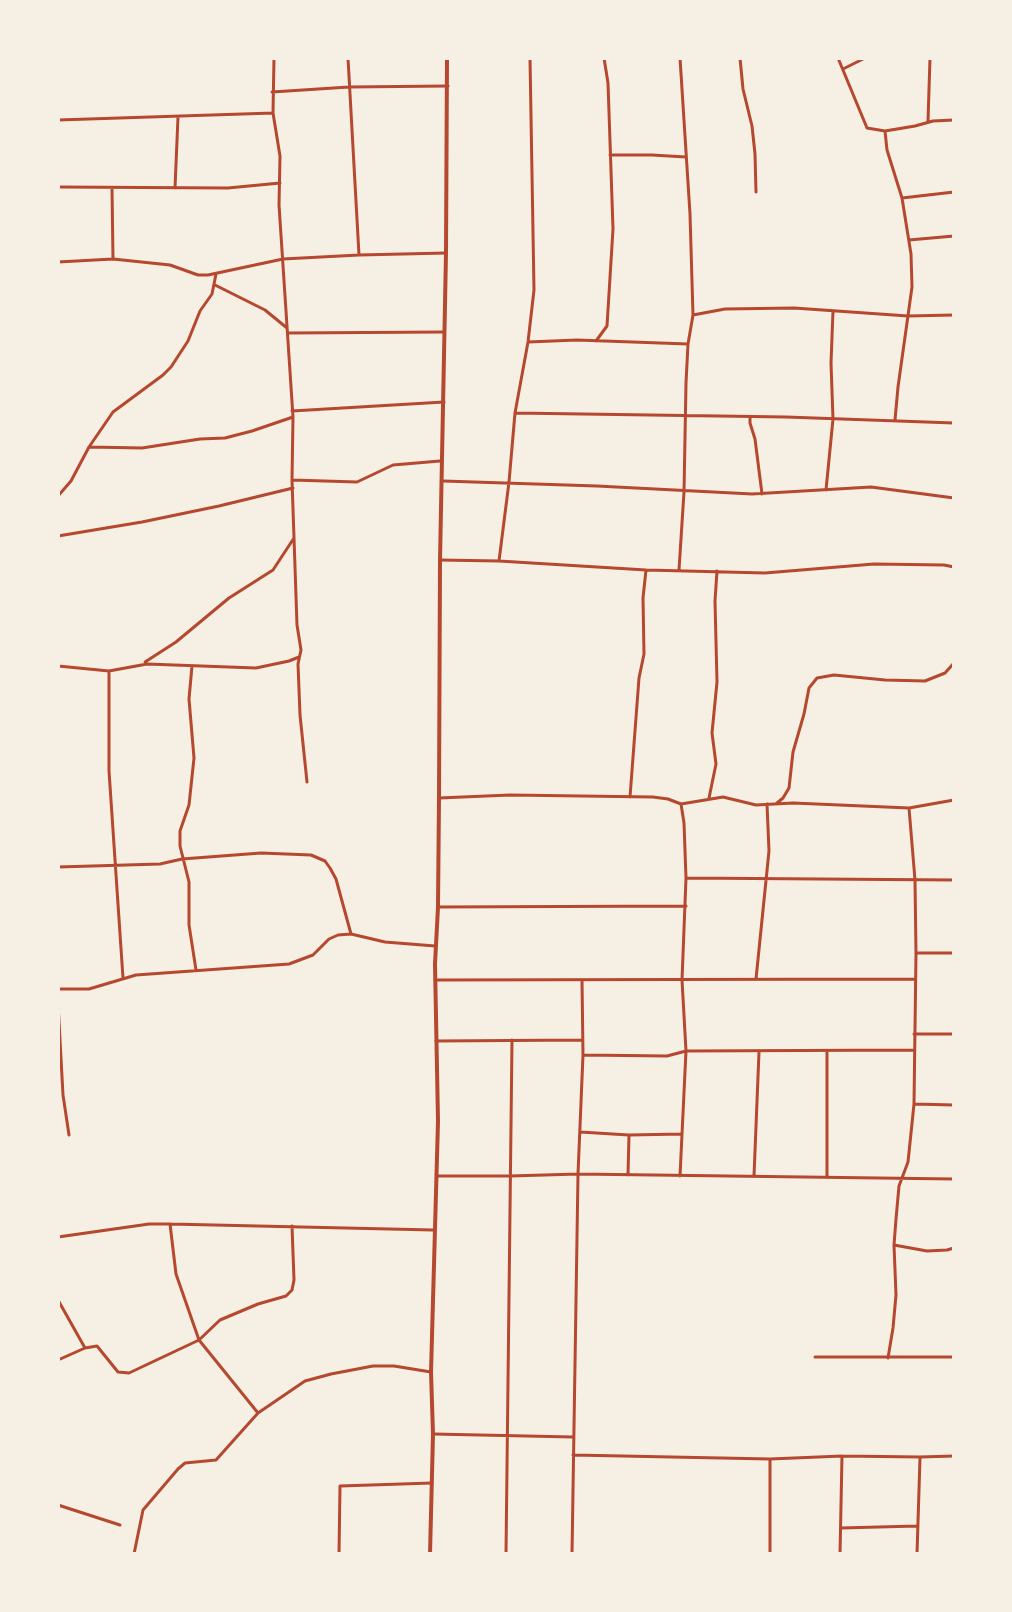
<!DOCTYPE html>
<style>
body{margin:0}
#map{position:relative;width:1012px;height:1612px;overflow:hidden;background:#f6efe4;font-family:"Varela Round",sans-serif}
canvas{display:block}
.frame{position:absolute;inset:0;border:60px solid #f6efe4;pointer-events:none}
</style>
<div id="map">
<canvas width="1012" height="1612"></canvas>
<div class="frame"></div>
</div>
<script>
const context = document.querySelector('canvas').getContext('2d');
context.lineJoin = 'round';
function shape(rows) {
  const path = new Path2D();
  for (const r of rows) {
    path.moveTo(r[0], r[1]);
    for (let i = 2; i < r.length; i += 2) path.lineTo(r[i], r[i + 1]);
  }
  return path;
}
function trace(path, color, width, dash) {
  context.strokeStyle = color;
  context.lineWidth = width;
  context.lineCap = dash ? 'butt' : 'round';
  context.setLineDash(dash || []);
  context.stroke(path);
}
trace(shape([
 [274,58,273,113,280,156,279,205,293,417,292,480,297,625,301,650,298,664,300,715,307,782],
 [348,58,359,255],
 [740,58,743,89,752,126,755,154,756,192],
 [838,58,867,128,885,131,915,126,933,121,954,120],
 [843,69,865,58],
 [272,92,349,87,448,86],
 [58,120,273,113],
 [928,121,930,58],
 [885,131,887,150,902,198,911,254,912,287,898,387,895,420],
 [610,155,652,155,686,157],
 [58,187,228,188,280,183],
 [112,188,113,259],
 [175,188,178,117],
 [902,198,954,192],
 [909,240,954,236],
 [58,262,113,259,170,265,198,275,208,275,283,259,359,255,446,253],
 [215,285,265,310,287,328],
 [693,315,725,309,794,308,908,316,954,315],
 [288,333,444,332],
 [596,341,607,326,613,229,608,83,604,58],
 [528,342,577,340,688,344],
 [292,411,444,402],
 [515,413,786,417,954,423],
 [750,417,750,423,755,439,762,494],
 [89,447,142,448,200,439,225,438,252,431,293,417],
 [292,480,357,482,393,465,440,461],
 [443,481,597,486,752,494,871,487,954,498],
 [826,490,833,419,831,363,833,311],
 [58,496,71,481,89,447,113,412,163,375,171,367,188,341,200,311,212,294,216,274],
 [58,536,142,522,219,506,293,488],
 [440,560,499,561,646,570,765,573,874,564,944,565,954,567],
 [499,561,509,482,515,413,528,342,534,290,530,58],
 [679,570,684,492,686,383,688,344,693,315,690,214,680,58],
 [145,662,176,642,229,598,273,570,294,538],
 [58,666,109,671,147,664,256,668,289,661,299,657],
 [192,666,189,699,194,758,189,805,180,831,180,846,189,882,189,925,196,970],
 [109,671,109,771,123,978],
 [630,797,639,678,644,654,643,598,646,570],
 [439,798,510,795,653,797,668,799,681,804,684,823,686,878,682,980,686,1051,680,1176],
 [709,798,716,764,712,733,717,682,715,601,717,571],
 [777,803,783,798,789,788,793,752,804,714,809,688,817,678,834,675,885,680,925,681,945,673,954,663],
 [681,804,723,797,756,805,793,803,909,808,915,880,916,953,914,1104,908,1162,899,1186,896,1219,894,1245,896,1295,893,1328,888,1358],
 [909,808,954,800],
 [58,867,160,864,182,859,261,853,311,855,325,861,330,868,336,879,351,934],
 [686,878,954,880],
 [438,907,686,906],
 [916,953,954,953],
 [756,979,769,851,767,804],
 [435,980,915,979],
 [58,989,89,989,136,975,289,964,313,955,329,939,338,935,351,934,385,942,435,946],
 [58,1003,63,1095,69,1135],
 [914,1034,954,1034],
 [436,1041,583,1040],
 [827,1052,827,1176],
 [583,1055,667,1056,686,1051,914,1050],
 [914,1104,954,1105],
 [580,1132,629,1135,682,1134],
 [628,1175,629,1135],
 [438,1176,510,1176,578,1174,954,1179],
 [754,1176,759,1052],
 [170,1224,176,1274,199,1340,258,1413],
 [58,1237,149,1224,170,1224,433,1230],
 [894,1245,927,1251,947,1250,954,1248],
 [58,1300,85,1348],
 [815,1357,954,1357],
 [58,1360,85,1348,97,1346,118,1372,129,1373,199,1340,220,1320,258,1304,286,1296,292,1290,294,1280,292,1226],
 [433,1434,573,1437],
 [573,1455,770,1459,842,1456,920,1457,954,1456],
 [58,1505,120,1525],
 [841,1528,917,1526],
 [134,1554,143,1510,178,1469,185,1463,216,1460,258,1413,305,1381,331,1374,373,1366,394,1366,431,1372],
 [339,1554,340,1486,432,1483],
 [506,1554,512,1040],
 [572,1554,578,1174,583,1055,582,980],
 [770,1554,770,1459],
 [840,1554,842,1456],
 [917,1554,920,1458]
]), '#b5482f', 3);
trace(shape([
 [430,1554,433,1434,431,1372,438,1121,435,964,438,907,439,798,440,560,446,253,447,58]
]), '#b5482f', 4);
</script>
